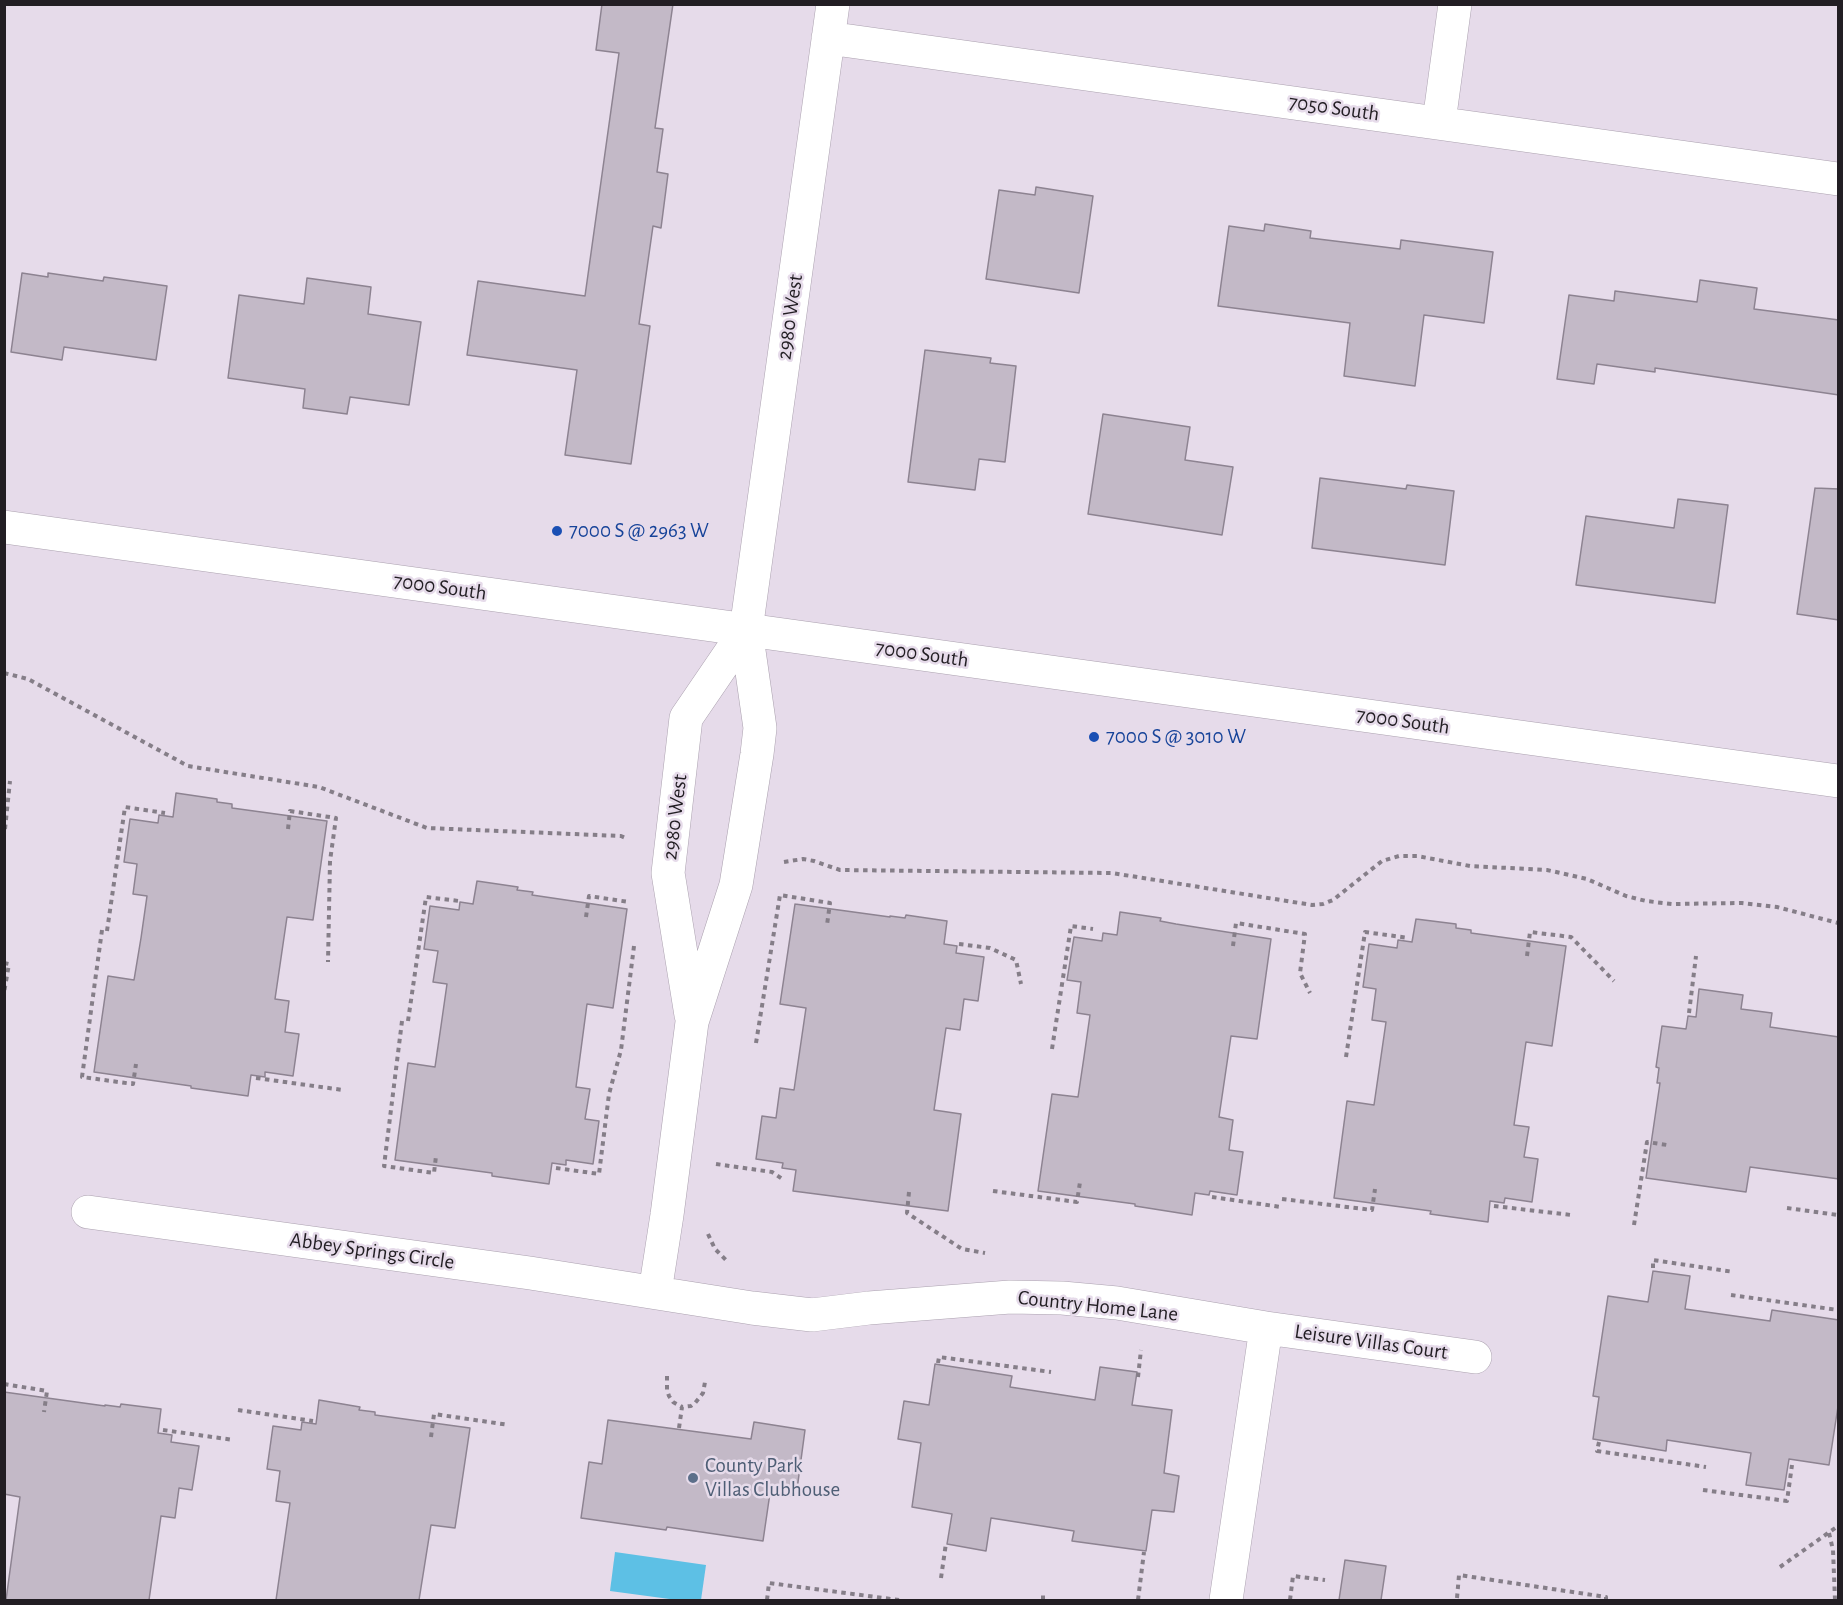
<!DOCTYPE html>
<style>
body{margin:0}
#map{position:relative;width:1843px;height:1605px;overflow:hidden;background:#e6dbea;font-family:"Alegreya Sans",sans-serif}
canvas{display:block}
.frame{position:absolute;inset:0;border:6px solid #221e23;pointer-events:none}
</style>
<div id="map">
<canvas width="1843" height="1605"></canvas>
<div class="frame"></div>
</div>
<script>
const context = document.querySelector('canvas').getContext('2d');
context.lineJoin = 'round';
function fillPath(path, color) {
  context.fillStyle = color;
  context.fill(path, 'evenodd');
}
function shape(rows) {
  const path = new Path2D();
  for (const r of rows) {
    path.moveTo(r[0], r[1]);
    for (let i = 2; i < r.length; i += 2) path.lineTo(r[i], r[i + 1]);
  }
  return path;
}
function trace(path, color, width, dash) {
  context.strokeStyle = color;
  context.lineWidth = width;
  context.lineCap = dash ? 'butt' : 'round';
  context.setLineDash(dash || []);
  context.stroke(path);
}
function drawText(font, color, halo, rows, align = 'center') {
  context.font = font + ' "Alegreya Sans",sans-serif';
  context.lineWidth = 5;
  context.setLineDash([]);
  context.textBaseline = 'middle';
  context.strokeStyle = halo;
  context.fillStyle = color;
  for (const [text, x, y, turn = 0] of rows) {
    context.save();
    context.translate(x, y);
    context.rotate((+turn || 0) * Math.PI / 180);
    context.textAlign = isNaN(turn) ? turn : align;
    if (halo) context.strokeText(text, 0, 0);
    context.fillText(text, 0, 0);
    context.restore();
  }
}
fillPath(shape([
 [615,1552,706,1565,701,1600,677,1600,610,1591]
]), '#5dc0e5');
const building = shape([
 [602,4,673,4,655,128,663,129,657,172,668,174,661,228,653,226,639,324,650,326,631,464,565,455,577,370,467,355,478,281,585,296,619,53,596,50,602,4],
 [1036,187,1093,196,1079,293,986,279,999,190,1035,195,1036,187],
 [1265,224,1311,231,1310,238,1400,249,1401,240,1493,252,1484,323,1424,315,1415,386,1344,376,1350,323,1218,306,1229,226,1264,231,1265,224],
 [22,273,48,277,48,273,103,281,104,277,167,286,156,360,64,347,62,360,11,352,22,273],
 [307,278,371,287,368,314,421,322,409,405,350,397,347,414,303,408,305,389,228,378,239,295,304,304,307,278],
 [1700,280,1757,288,1754,309,1839,320,1839,395,1655,368,1655,372,1597,364,1594,384,1557,379,1569,295,1614,301,1615,291,1697,302,1700,280],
 [925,350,991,358,990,363,1016,366,1005,462,979,459,975,490,908,482,925,350],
 [1103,414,1190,427,1185,460,1233,467,1222,535,1088,514,1103,414],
 [1320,478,1406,489,1407,485,1454,491,1445,565,1312,548,1320,478],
 [1815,488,1839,489,1839,620,1797,614,1815,488],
 [1678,499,1728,505,1715,603,1576,585,1586,516,1674,528,1678,499],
 [176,793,217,799,217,802,232,804,232,808,327,821,313,920,287,917,275,999,289,1001,285,1032,299,1034,293,1076,265,1072,265,1077,251,1075,248,1096,191,1088,191,1086,94,1072,108,976,134,980,141,938,147,896,133,894,137,864,124,862,130,819,158,823,159,815,173,817,176,793],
 [477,881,518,887,517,890,533,892,532,895,627,909,613,1008,587,1004,576,1087,590,1089,585,1119,599,1121,593,1164,566,1160,566,1165,552,1163,549,1184,492,1176,492,1173,395,1160,408,1063,435,1067,441,1026,447,984,433,982,438,951,424,949,430,906,459,910,460,902,473,904,477,881],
 [795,904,890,917,890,916,905,918,906,915,947,921,944,944,957,946,956,953,984,957,978,1001,964,999,960,1030,946,1028,934,1110,961,1114,948,1211,793,1191,796,1170,782,1168,783,1163,756,1159,762,1116,776,1118,780,1088,794,1090,806,1008,780,1004,795,904],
 [1120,912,1161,918,1160,921,1176,924,1271,939,1257,1039,1231,1036,1219,1117,1233,1120,1229,1150,1243,1152,1237,1195,1210,1191,1209,1195,1195,1193,1192,1215,1135,1206,1135,1204,1038,1191,1052,1094,1078,1097,1084,1057,1090,1015,1077,1013,1081,982,1067,980,1074,937,1102,941,1103,933,1117,935,1120,912],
 [1416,919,1456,924,1456,928,1471,930,1471,933,1566,946,1552,1046,1526,1042,1514,1125,1529,1127,1524,1157,1538,1159,1532,1202,1505,1198,1504,1203,1490,1201,1488,1222,1430,1214,1431,1211,1334,1198,1347,1101,1374,1105,1386,1022,1372,1020,1376,989,1363,987,1369,944,1397,948,1398,940,1412,942,1416,919],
 [1699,989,1743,995,1741,1009,1772,1013,1770,1027,1839,1037,1839,1179,1750,1167,1746,1192,1646,1178,1660,1083,1657,1083,1659,1068,1656,1067,1662,1026,1686,1029,1688,1016,1696,1017,1699,989],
 [1653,1271,1690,1276,1685,1309,1770,1321,1772,1310,1839,1320,1839,1400,1829,1465,1789,1459,1784,1490,1746,1485,1751,1453,1667,1440,1666,1451,1593,1439,1599,1397,1593,1396,1608,1296,1648,1302,1653,1271],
 [935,1364,1012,1376,1010,1387,1095,1400,1100,1367,1137,1372,1132,1405,1172,1410,1164,1473,1179,1476,1174,1512,1152,1510,1146,1551,1072,1541,1074,1531,991,1518,986,1551,947,1544,952,1514,912,1507,921,1443,898,1439,904,1401,929,1405,935,1364],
 [4,1392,105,1406,105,1405,120,1407,121,1404,161,1409,158,1433,172,1435,171,1442,199,1446,192,1490,179,1488,175,1518,161,1516,149,1600,6,1600,20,1497,4,1494,4,1392],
 [319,1400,360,1407,359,1410,375,1412,375,1415,470,1428,455,1528,431,1525,419,1600,276,1600,290,1503,276,1501,280,1471,267,1469,273,1426,301,1430,302,1422,316,1424,319,1400],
 [608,1420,751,1439,754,1422,805,1430,796,1497,770,1493,763,1541,667,1527,666,1530,581,1518,589,1462,602,1464,608,1420],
 [1345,1560,1386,1566,1381,1600,1339,1600,1345,1560]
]);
fillPath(building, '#c3b9c7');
trace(building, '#8d8391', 1.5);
const minor = shape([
 [828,38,1838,179],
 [1439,122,1455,4],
 [691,1015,668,873,686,718,746,630],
 [88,1212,530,1273,752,1308,812,1315,869,1308,1010,1297,1062,1298,1117,1303,1266,1328,1475,1357],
 [655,1292,667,1215,692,1022,736,885,757,754,760,728,746,630,833,4],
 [1226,1600,1266,1328]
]);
const secondary = shape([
 [4,527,1838,781]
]);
trace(minor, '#aba1af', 34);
trace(secondary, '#aba1af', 34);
trace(shape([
 [4,673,28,679,188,766,319,787,427,828,621,836,628,839],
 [5,829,10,781],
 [288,829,290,811,336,818,330,861,328,962],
 [784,862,803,859,814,861,840,870,1112,873,1312,905,1323,904,1333,900,1382,861,1399,856,1417,856,1470,866,1547,870,1587,879,1626,896,1646,901,1672,904,1742,903,1777,907,1838,923],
 [586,917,589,896,629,902],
 [102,930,82,1077,133,1084,136,1064],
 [107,931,125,807,165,813],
 [959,944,990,948,1016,960,1021,984],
 [1233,946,1236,923,1305,934,1300,973,1310,993],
 [1527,956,1530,932,1571,937,1614,981],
 [4,963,9,964,4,993],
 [1689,1013,1696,956],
 [402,1021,384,1166,434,1173,436,1156],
 [408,1021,426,897,459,901],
 [756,1043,780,895,830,903,827,925],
 [1052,1049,1071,926,1093,929],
 [1346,1057,1365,932,1409,938],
 [256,1078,343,1090],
 [716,1164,772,1172,784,1180],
 [556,1168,599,1174,609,1094,621,1050,634,946],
 [993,1191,1077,1202,1080,1182],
 [909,1192,907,1213,962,1249,985,1253],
 [1212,1197,1281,1207],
 [1282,1199,1372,1210,1375,1189],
 [1494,1206,1571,1215],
 [1787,1208,1838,1215],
 [1634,1225,1647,1142,1667,1145],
 [708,1234,715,1249,726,1260],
 [1653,1268,1653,1260,1734,1272],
 [1731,1295,1838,1310],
 [938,1363,939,1357,1051,1372],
 [667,1376,667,1390,669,1396,673,1402,682,1407],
 [1138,1377,1141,1350],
 [4,1384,47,1391,44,1412],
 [238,1410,313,1421],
 [679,1428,682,1407,691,1406,695,1403,703,1393,705,1382],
 [163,1430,234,1440],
 [431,1437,434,1414,509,1425],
 [1599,1442,1597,1451,1706,1467],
 [1703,1490,1787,1501,1792,1465],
 [1829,1533,1833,1550,1835,1600],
 [1780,1567,1838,1526],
 [941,1578,946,1543],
 [1457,1598,1459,1575,1606,1597,1606,1600],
 [767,1600,769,1583,899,1600],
 [1043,1600,1043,1594],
 [1138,1600,1144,1552],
 [1290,1600,1293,1576,1325,1580]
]), '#857e88', 4, [4.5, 4.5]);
trace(minor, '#fff', 33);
trace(secondary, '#fff', 33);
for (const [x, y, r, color] of [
 [557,531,6,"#1a4fb4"],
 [1094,737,6,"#1a4fb4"],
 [693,1478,6,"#5c6f8a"]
]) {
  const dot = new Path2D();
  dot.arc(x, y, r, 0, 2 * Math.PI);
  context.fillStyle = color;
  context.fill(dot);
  trace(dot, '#e6dbea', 2);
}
drawText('21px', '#221e23', '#e6dbea', [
 ["7050 South",1334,108,8],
 ["2980 West",790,317,-82],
 ["7000 South",440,587,8],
 ["7000 South",922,654,8],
 ["7000 South",1403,721,8],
 ["2980 West",675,817,-83],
 ["Abbey Springs Circle",372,1251,8],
 ["Country Home Lane",1098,1306,6],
 ["Leisure Villas Court",1371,1342,8]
]);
drawText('21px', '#164399', '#e6dbea', [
 ["7000 S @ 2963 W",569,531],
 ["7000 S @ 3010 W",1106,737]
], 'left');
drawText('21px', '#4e5e75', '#e6dbea', [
 ["County Park",705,1466],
 ["Villas Clubhouse",705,1490]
], 'left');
</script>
